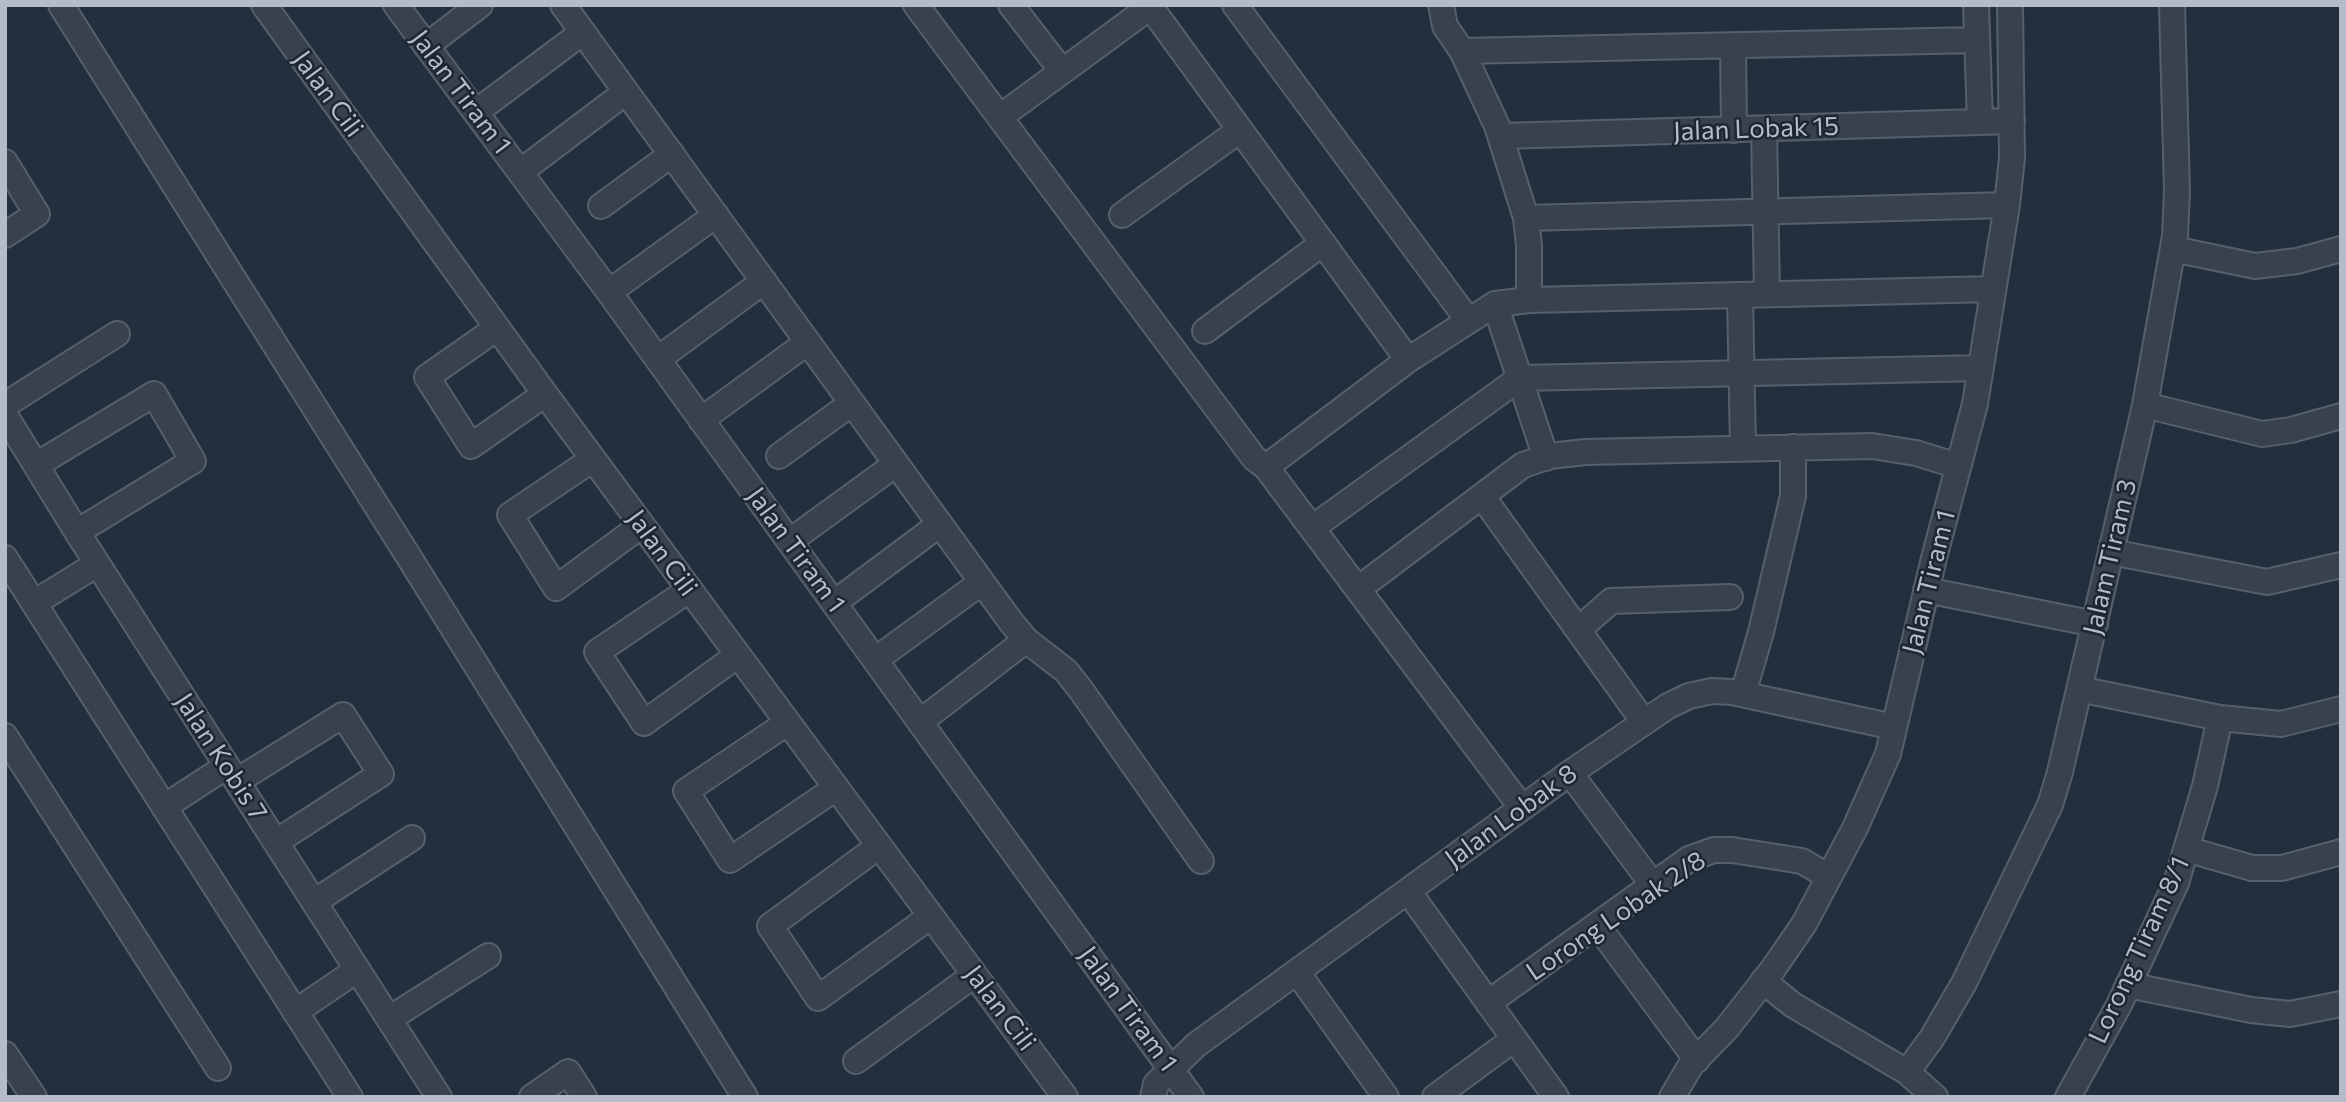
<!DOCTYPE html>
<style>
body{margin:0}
#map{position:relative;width:2346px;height:1102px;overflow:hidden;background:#242f3e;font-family:Commissioner,sans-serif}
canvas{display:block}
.frame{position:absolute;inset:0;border:7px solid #b4bcc9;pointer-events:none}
</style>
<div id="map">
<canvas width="2346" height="1102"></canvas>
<div class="frame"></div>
</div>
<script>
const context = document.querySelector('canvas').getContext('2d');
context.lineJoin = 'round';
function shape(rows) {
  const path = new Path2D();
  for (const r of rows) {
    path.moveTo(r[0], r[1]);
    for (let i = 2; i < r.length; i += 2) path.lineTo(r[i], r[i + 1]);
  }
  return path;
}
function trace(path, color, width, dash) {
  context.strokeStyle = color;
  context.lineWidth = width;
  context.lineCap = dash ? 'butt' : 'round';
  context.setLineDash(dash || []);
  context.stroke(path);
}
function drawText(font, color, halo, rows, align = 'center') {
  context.font = font + ' Commissioner,sans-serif';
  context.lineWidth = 5;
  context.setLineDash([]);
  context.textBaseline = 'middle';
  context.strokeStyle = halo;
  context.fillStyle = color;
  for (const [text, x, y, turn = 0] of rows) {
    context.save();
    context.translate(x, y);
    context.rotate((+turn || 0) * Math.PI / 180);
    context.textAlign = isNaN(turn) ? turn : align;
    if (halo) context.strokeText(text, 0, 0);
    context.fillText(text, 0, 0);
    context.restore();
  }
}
const minor = shape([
 [61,5,407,554,745,1097],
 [264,5,545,394,1065,1097],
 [396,5,609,292,1191,1097],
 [563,5,1011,622,1026,640,1066,671,1081,690,1201,861],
 [916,5,1254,458,1266,467,1522,808],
 [1011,5,1062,71],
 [1149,5,1408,360],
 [1235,5,1468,320],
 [1441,5,1445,26,1462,51,1497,126,1526,218,1529,245,1529,300],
 [1976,5,1980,122],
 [426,46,480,5],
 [1733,46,1734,130],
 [1462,51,1977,40],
 [476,112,583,32],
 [1000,117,1150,7],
 [1764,129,1767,294],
 [1501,136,2012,121],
 [5,162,37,214,5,235],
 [520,172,626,92],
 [601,206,672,154],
 [1122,215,1240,130],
 [1526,218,2007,205],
 [2173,249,2255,266,2297,261,2341,249],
 [609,292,716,215],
 [1740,295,1743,448],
 [1495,304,1546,458],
 [497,328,427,377,471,446,545,394],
 [1205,331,1323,243],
 [658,359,764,281],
 [5,405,117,334],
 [2145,405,2262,434,2291,430,2341,416],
 [5,415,77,532,439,1097],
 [701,420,808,342],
 [779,456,852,403],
 [593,459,510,515,556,588,642,525],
 [36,465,154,394,193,461,77,532],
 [1266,467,1408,360,1495,304,1529,300,1993,289],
 [1482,496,1644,722],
 [1312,528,1520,378,1981,368],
 [790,541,896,464],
 [2111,552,2267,582,2341,565],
 [5,558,350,1097],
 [1358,589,1523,465,1550,456,1585,452,1872,446,1916,453,1958,466],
 [689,590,597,652,644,723,738,655],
 [1926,590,2095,624],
 [34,603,97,564],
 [834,603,940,524],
 [1578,630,1611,601,1730,597],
 [875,660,982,582],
 [2079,689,2220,718,2281,724,2341,709],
 [1743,694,1761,632,1793,496,1793,447],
 [920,722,1026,640],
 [787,723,686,791,730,860,836,788],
 [5,736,218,1068],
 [1570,773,1653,885],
 [237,781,343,715,381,774,276,842],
 [164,807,227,766],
 [879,846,770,926,818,998,931,916],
 [2186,849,2252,868,2282,868,2341,852],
 [1408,891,1556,1097],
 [314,902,412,838],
 [1597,925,1697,1060],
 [1297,972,1386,1097],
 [1763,981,1793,1005,1907,1072,1935,1097],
 [2128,985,2251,1010,2290,1014,2341,1004],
 [1488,1003,1689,859,1714,850,1732,850,1802,861,1829,877],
 [295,1012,357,970],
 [389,1019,488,956],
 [5,1054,34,1097],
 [856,1061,974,975],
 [1907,1072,1932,1038,1964,983,2050,805,2060,772,2145,405,2175,236,2177,191,2172,5],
 [532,1097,568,1072,584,1097],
 [1153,1097,1156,1084,1196,1045,1570,773,1668,706,1689,696,1712,691,1732,692,1894,727],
 [1435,1097,1514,1039],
 [1672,1097,1691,1065,1727,1028,1773,969,1804,924,1855,828,1888,754,1934,558,1975,404,2007,205,2012,158,2010,5],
 [2068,1097,2119,1005,2176,883,2205,786,2220,718]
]);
trace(minor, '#565f6c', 28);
trace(minor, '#38414e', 24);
drawText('26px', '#b4bcc9', '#1d2633', [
 ["Jalan Tiram 1",461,92,53],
 ["Jalan Cili",328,94,54],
 ["Jalan Lobak 15",1756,129,-2],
 ["Jalan Tiram 1",796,550,54],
 ["Jalan Cili",662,553,54],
 ["Jalam Tiram 3",2110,557,-77],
 ["Jalan Tiram 1",1929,582,-76],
 ["Jalan Kobis 7",221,757,57],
 ["Jalan Lobak 8",1511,816,-36],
 ["Lorong Lobak 2/8",1616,916,-34],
 ["Lorong Tiram 8/1",2139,950,-65],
 ["Jalan Cili",1000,1008,53],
 ["Jalan Tiram 1",1128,1009,54]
]);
</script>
